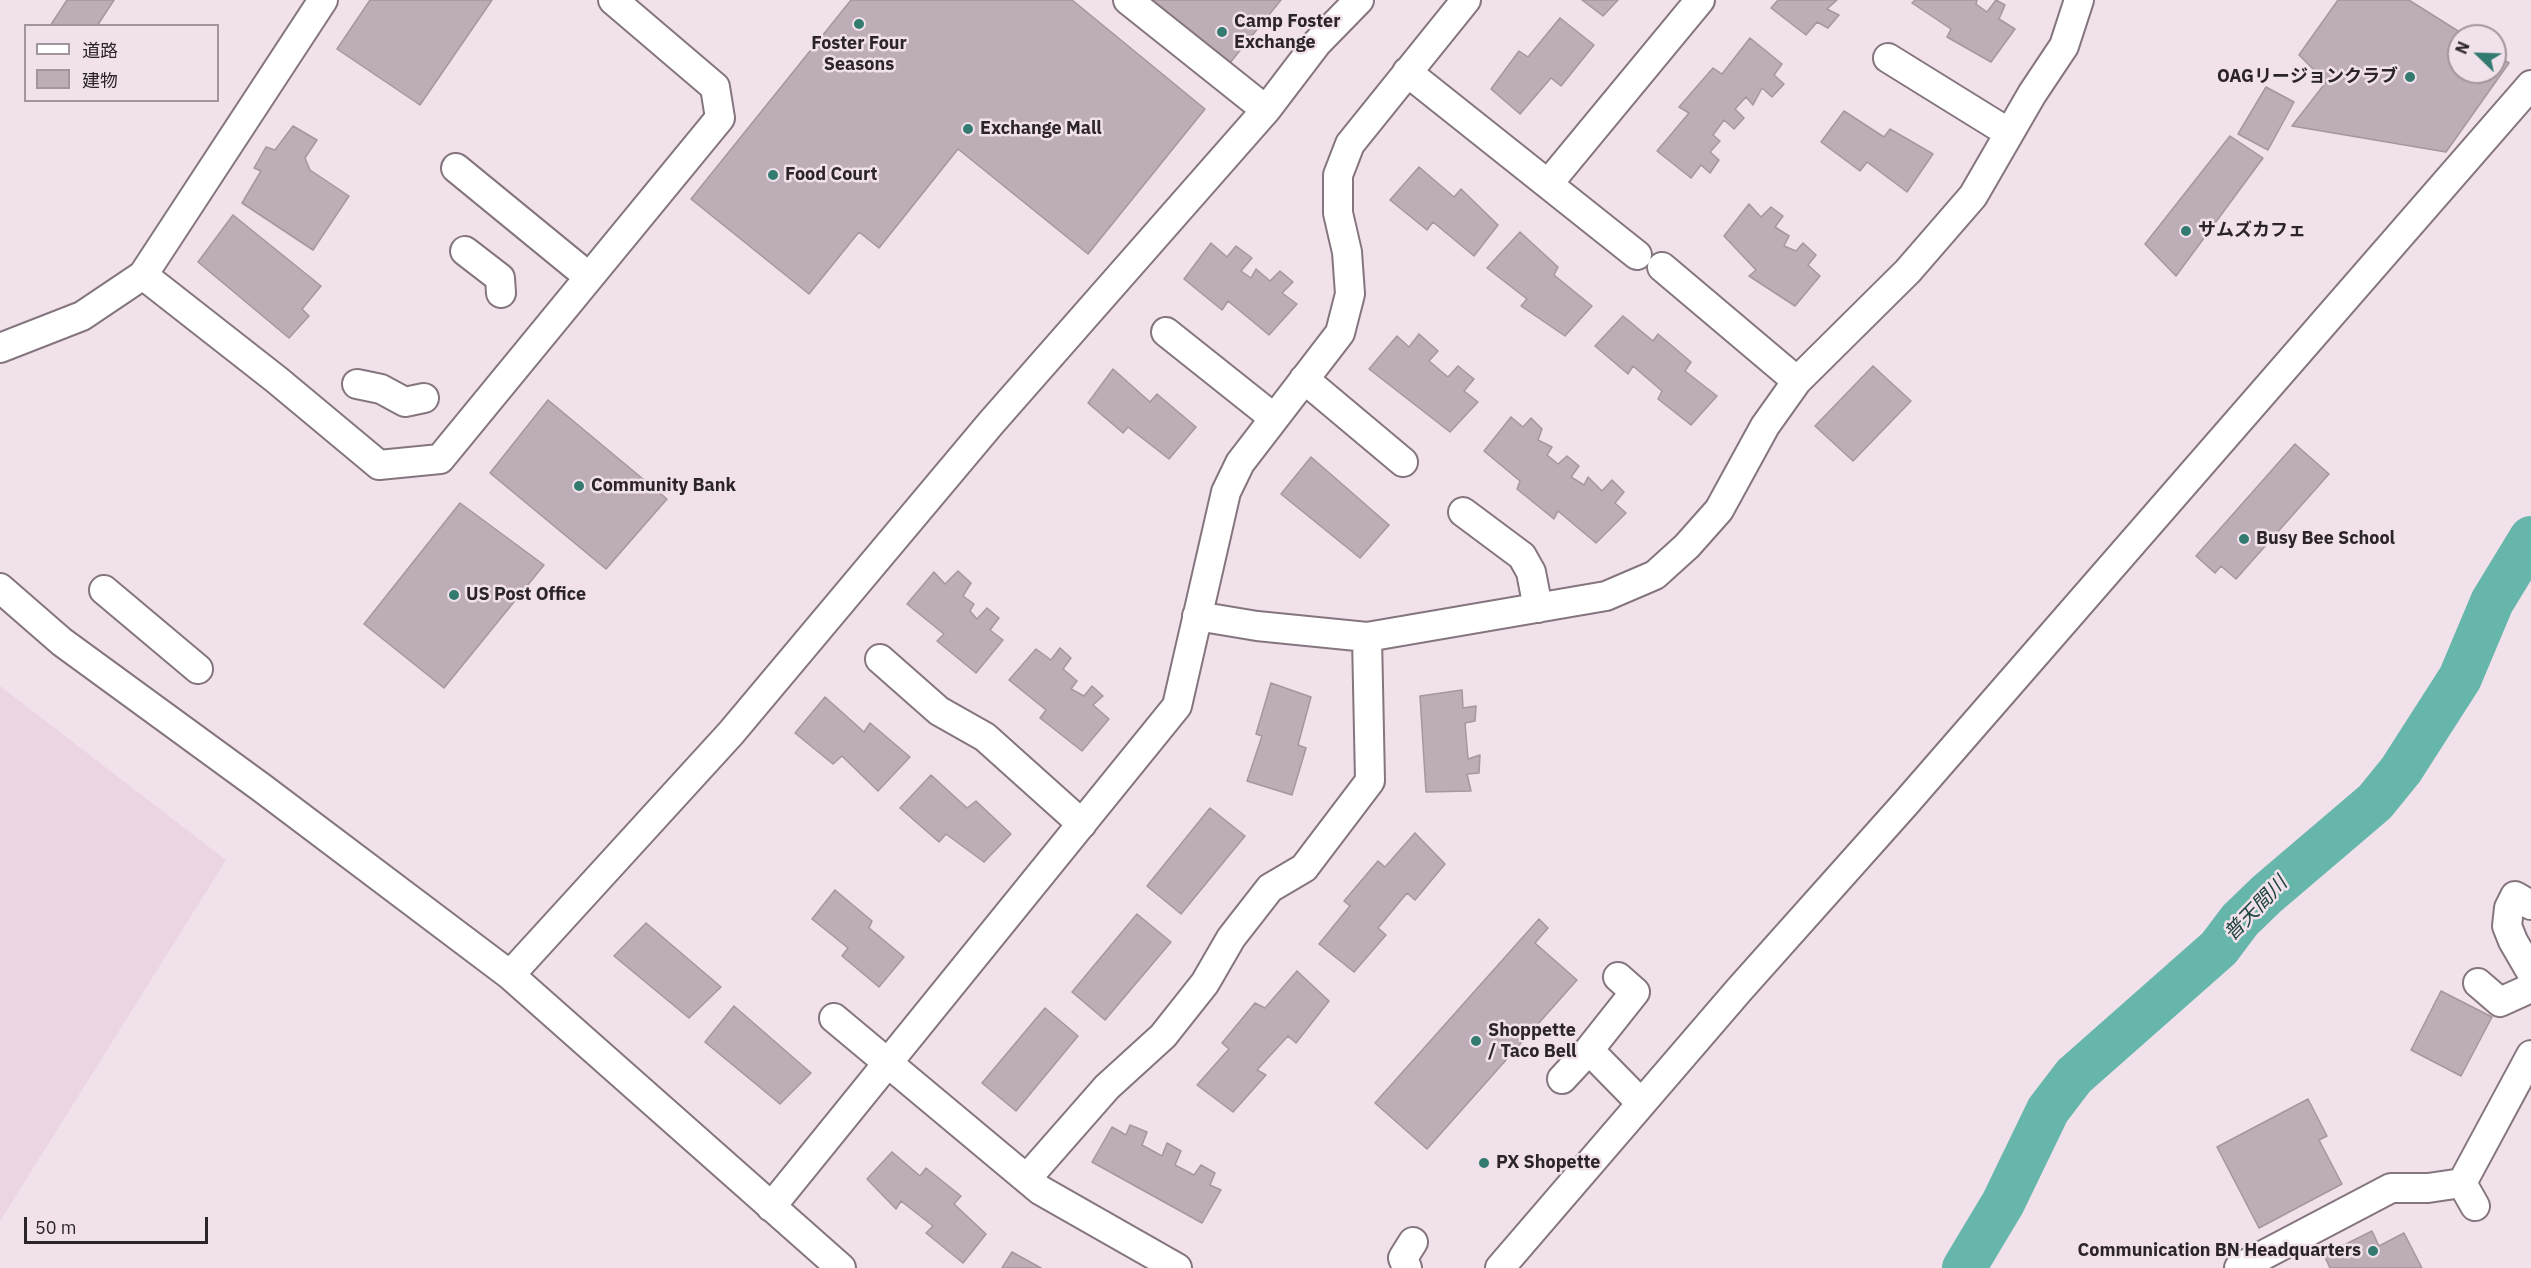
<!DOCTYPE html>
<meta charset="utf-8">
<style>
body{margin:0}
#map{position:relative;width:2531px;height:1268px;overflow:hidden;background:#f1e1ea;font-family:"IBM Plex Sans","Noto Sans JP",sans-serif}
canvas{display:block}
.legend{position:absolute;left:24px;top:24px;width:195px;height:78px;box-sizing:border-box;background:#f1e1ea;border:2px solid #a2969d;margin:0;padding:8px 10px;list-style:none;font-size:18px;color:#2b2529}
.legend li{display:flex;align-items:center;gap:12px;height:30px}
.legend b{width:30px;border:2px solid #a2969d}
.north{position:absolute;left:2447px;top:24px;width:60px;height:60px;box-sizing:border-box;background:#f1e1ea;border:2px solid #a2969d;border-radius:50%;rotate:293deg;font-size:16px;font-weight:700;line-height:24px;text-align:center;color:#2b2529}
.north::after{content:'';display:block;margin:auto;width:21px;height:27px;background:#337a71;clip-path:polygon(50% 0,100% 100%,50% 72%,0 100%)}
.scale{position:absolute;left:24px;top:1217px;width:184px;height:27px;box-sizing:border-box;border:3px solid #2b2529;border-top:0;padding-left:8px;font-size:18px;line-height:21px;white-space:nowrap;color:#2b2529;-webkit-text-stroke:4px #f1e1ea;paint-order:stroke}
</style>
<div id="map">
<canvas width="2531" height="1268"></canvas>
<ul class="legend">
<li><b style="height:8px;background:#fff"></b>道路</li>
<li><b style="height:16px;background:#bcadb6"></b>建物</li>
</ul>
<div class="north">N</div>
<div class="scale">50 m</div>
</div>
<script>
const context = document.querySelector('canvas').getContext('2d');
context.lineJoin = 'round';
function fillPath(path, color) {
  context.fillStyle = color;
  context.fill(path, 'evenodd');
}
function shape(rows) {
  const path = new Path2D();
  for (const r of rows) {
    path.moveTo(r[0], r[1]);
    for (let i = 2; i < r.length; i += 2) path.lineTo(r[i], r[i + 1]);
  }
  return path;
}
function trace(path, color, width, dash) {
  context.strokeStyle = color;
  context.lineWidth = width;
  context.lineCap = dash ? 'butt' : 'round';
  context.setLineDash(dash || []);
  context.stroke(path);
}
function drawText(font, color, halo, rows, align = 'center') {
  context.font = font + ' "IBM Plex Sans","Noto Sans JP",sans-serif';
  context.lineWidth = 5;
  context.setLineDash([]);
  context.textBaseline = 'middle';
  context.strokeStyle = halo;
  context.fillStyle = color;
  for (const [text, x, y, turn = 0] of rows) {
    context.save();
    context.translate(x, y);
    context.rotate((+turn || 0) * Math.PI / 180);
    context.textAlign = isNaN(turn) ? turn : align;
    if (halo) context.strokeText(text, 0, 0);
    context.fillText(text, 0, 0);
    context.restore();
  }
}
fillPath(shape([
 [0,686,226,860,0,1221]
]), '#ecd5e3');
trace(shape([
 [1964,1268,2003,1203,2048,1110,2074,1076,2219,948,2240,920,2267,894,2375,802,2401,770,2460,678,2492,602,2531,538]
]), '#67b6ac', 44);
const building = shape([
 [67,0,114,0,97,26,50,26,67,0],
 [370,0,492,0,420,105,337,49,370,0],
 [851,0,1072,0,1205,109,1088,254,958,149,879,248,859,232,809,294,691,199,851,0],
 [1150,0,1281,0,1229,64,1150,0],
 [1582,0,1618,0,1603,16,1582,0],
 [1778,0,1837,0,1827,9,1839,15,1828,28,1817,22,1806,35,1771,8,1778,0],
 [1915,0,1977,0,1976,4,1987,12,1996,0,2005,5,1999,19,2015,29,1991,62,1947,37,1951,29,1912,3,1915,0],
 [2338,0,2409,0,2466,36,2459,36,2459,72,2495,72,2495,54,2509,63,2446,152,2292,126,2326,82,2299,55,2338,0],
 [1560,18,1594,45,1561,86,1551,78,1520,114,1491,89,1519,51,1528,57,1560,18],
 [1750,38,1782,64,1774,75,1784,84,1772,97,1762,88,1753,105,1746,97,1735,109,1744,118,1734,129,1724,120,1713,135,1720,141,1710,152,1719,160,1710,173,1701,165,1691,178,1657,151,1689,113,1679,107,1713,68,1722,74,1750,38],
 [2266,87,2294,102,2268,150,2238,134,2266,87],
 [1844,111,1884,137,1890,129,1933,154,1907,192,1867,162,1860,171,1821,142,1844,111],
 [293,126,317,140,305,158,310,170,349,196,313,250,242,203,261,171,254,168,266,147,275,150,293,126],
 [2230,136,2263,158,2176,276,2145,244,2230,136],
 [1419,167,1454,197,1461,189,1498,225,1474,256,1433,222,1427,230,1390,200,1419,167],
 [1749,204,1761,217,1771,207,1783,216,1775,227,1789,236,1784,246,1796,251,1803,243,1816,255,1808,265,1820,276,1795,306,1749,276,1756,270,1724,236,1749,204],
 [233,215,321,286,302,309,309,316,289,338,198,262,233,215],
 [1520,232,1558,267,1554,275,1592,306,1565,336,1521,306,1527,299,1487,268,1520,232],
 [1211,243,1227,257,1236,246,1252,258,1241,271,1251,278,1256,269,1270,281,1280,271,1293,282,1282,293,1297,304,1269,335,1228,301,1222,310,1184,279,1211,243],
 [1623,316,1653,341,1658,334,1691,362,1685,371,1717,396,1691,425,1658,399,1662,391,1633,366,1628,374,1595,346,1623,316],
 [1419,334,1438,351,1429,361,1448,377,1458,366,1474,379,1464,391,1478,402,1450,432,1369,369,1397,336,1409,347,1419,334],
 [1873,366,1911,401,1853,461,1815,426,1873,366],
 [1113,369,1150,402,1157,394,1196,427,1169,459,1128,427,1123,433,1088,403,1113,369],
 [548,400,667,499,606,569,490,473,548,400],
 [1511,417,1523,427,1531,418,1542,429,1538,440,1552,447,1547,455,1558,464,1567,456,1579,466,1571,477,1584,485,1588,477,1602,491,1612,480,1624,492,1615,503,1626,513,1596,543,1558,511,1554,519,1517,489,1520,481,1484,451,1511,417],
 [2295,444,2329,474,2236,579,2221,566,2215,573,2196,556,2295,444],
 [1311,457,1389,525,1360,558,1281,494,1311,457],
 [460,503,544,565,444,688,364,624,460,503],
 [958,571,971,583,963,596,974,604,970,611,977,619,987,608,999,618,990,630,1003,640,976,673,937,641,944,634,907,604,934,572,945,584,958,571],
 [1060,648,1071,658,1063,669,1077,681,1071,689,1084,696,1092,686,1103,696,1093,705,1109,719,1082,751,1040,718,1046,710,1009,680,1036,649,1051,660,1060,648],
 [1271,683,1311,697,1298,745,1306,748,1292,795,1247,781,1262,736,1256,734,1271,683],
 [1462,690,1463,708,1476,706,1475,721,1465,723,1468,759,1480,755,1479,773,1467,774,1471,791,1426,792,1420,696,1462,690],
 [825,697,864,732,870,723,910,757,878,791,842,756,833,764,795,733,825,697],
 [931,775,967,808,976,801,1011,834,984,862,946,834,939,842,900,808,931,775],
 [1210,808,1245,836,1181,914,1147,886,1210,808],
 [1415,833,1445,864,1415,900,1407,893,1378,928,1386,935,1354,972,1319,944,1350,906,1344,901,1378,861,1385,867,1415,833],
 [835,890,872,921,869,928,904,957,879,987,842,956,848,948,812,919,835,890],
 [1137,914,1171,942,1105,1020,1072,992,1137,914],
 [1539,919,1548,928,1535,943,1577,980,1427,1149,1375,1103,1539,919],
 [646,923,721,987,689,1018,614,956,646,923],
 [1297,971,1329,1001,1296,1043,1288,1036,1257,1070,1266,1075,1233,1112,1197,1085,1229,1049,1222,1043,1255,1003,1265,1008,1297,971],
 [2441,991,2492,1017,2461,1076,2411,1050,2441,991],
 [734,1006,811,1073,780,1104,705,1042,734,1006],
 [1045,1008,1078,1036,1016,1111,982,1083,1045,1008],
 [2308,1099,2327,1136,2319,1140,2342,1184,2259,1228,2217,1147,2308,1099],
 [1130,1125,1147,1132,1142,1145,1162,1156,1167,1143,1181,1151,1175,1165,1194,1175,1201,1165,1215,1173,1210,1185,1221,1190,1202,1223,1092,1162,1112,1127,1126,1135,1130,1125],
 [892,1152,920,1176,926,1168,961,1196,954,1204,986,1234,963,1263,926,1233,933,1226,901,1201,896,1209,867,1179,892,1152],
 [2372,1231,2379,1246,2404,1233,2422,1268,2330,1268,2324,1255,2372,1231],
 [1012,1252,1041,1268,1002,1268,1012,1252]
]);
fillPath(building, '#bcadb6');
trace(building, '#a5969f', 1.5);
const minor = shape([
 [1128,0,1266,110],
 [1888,58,2009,133],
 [1407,72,1637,255],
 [456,168,589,277],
 [1548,184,1700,0],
 [465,251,500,278,501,293],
 [1662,267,1797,381],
 [143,275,277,380,379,465,440,459,720,118,715,87,613,0],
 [1166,332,1274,418],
 [0,348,82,316,143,275,323,0],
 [1304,379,1403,462],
 [357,384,381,389,405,402,424,398],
 [1463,512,1522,556,1531,572,1538,608],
 [0,588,62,642,262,788,510,975,841,1268],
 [104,590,198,669],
 [1197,616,1257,626,1367,637,1606,596,1655,575,1687,546,1719,510,1765,426,1797,381,1908,271,1973,196,2032,94,2064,46,2079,0],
 [880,659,939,711,985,737,1082,824],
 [2531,905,2515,896,2509,908,2507,926,2513,941,2531,972],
 [510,975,731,733,991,423,1266,110,1317,43,1359,0],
 [2478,983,2500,1002,2531,988],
 [834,1018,1040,1190,1177,1268],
 [1589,1050,1635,992,1618,977],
 [1562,1079,1589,1050,1641,1103],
 [1028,1177,1107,1087,1163,1036,1205,983,1231,938,1270,888,1304,868,1370,781,1367,637],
 [2462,1183,2531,1055],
 [771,1207,1177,706,1226,492,1240,463,1340,333,1350,294,1347,252,1338,213,1338,175,1350,144,1466,0],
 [1407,1268,1403,1258,1413,1242],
 [1500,1268,1739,990,1905,804,2531,85],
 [2239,1268,2391,1188,2428,1188,2462,1183,2475,1206]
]);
trace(minor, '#84757e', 32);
trace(minor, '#fff', 28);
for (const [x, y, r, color] of [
 [859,24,6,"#337a71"],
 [1222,32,6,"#337a71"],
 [2410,77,6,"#337a71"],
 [968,129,6,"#337a71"],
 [773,175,6,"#337a71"],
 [2186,231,6,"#337a71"],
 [579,486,6,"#337a71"],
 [2244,539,6,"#337a71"],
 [454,595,6,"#337a71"],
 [1476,1041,6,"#337a71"],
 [1484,1163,6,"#337a71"],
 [2373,1251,6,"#337a71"]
]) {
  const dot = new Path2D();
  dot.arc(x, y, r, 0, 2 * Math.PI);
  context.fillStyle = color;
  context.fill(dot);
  trace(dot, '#f1e1ea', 2);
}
drawText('bold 18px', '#2b2529', '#f1e1ea', [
 ["Camp Foster",1234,22],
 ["Exchange",1234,43],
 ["Foster Four",859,44,"center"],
 ["Seasons",859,65,"center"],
 ["OAGリージョンクラブ",2398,77,"right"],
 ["Exchange Mall",980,129],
 ["Food Court",785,175],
 ["サムズカフェ",2198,231],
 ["Community Bank",591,486],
 ["Busy Bee School",2256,539],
 ["US Post Office",466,595],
 ["Shoppette",1488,1031],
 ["/ Taco Bell",1488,1052],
 ["PX Shopette",1496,1163],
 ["Communication BN Headquarters",2361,1251,"right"]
], 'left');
drawText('italic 20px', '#204540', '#f1e1ea', [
 ["普天間川",2256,909,-46]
]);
</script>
